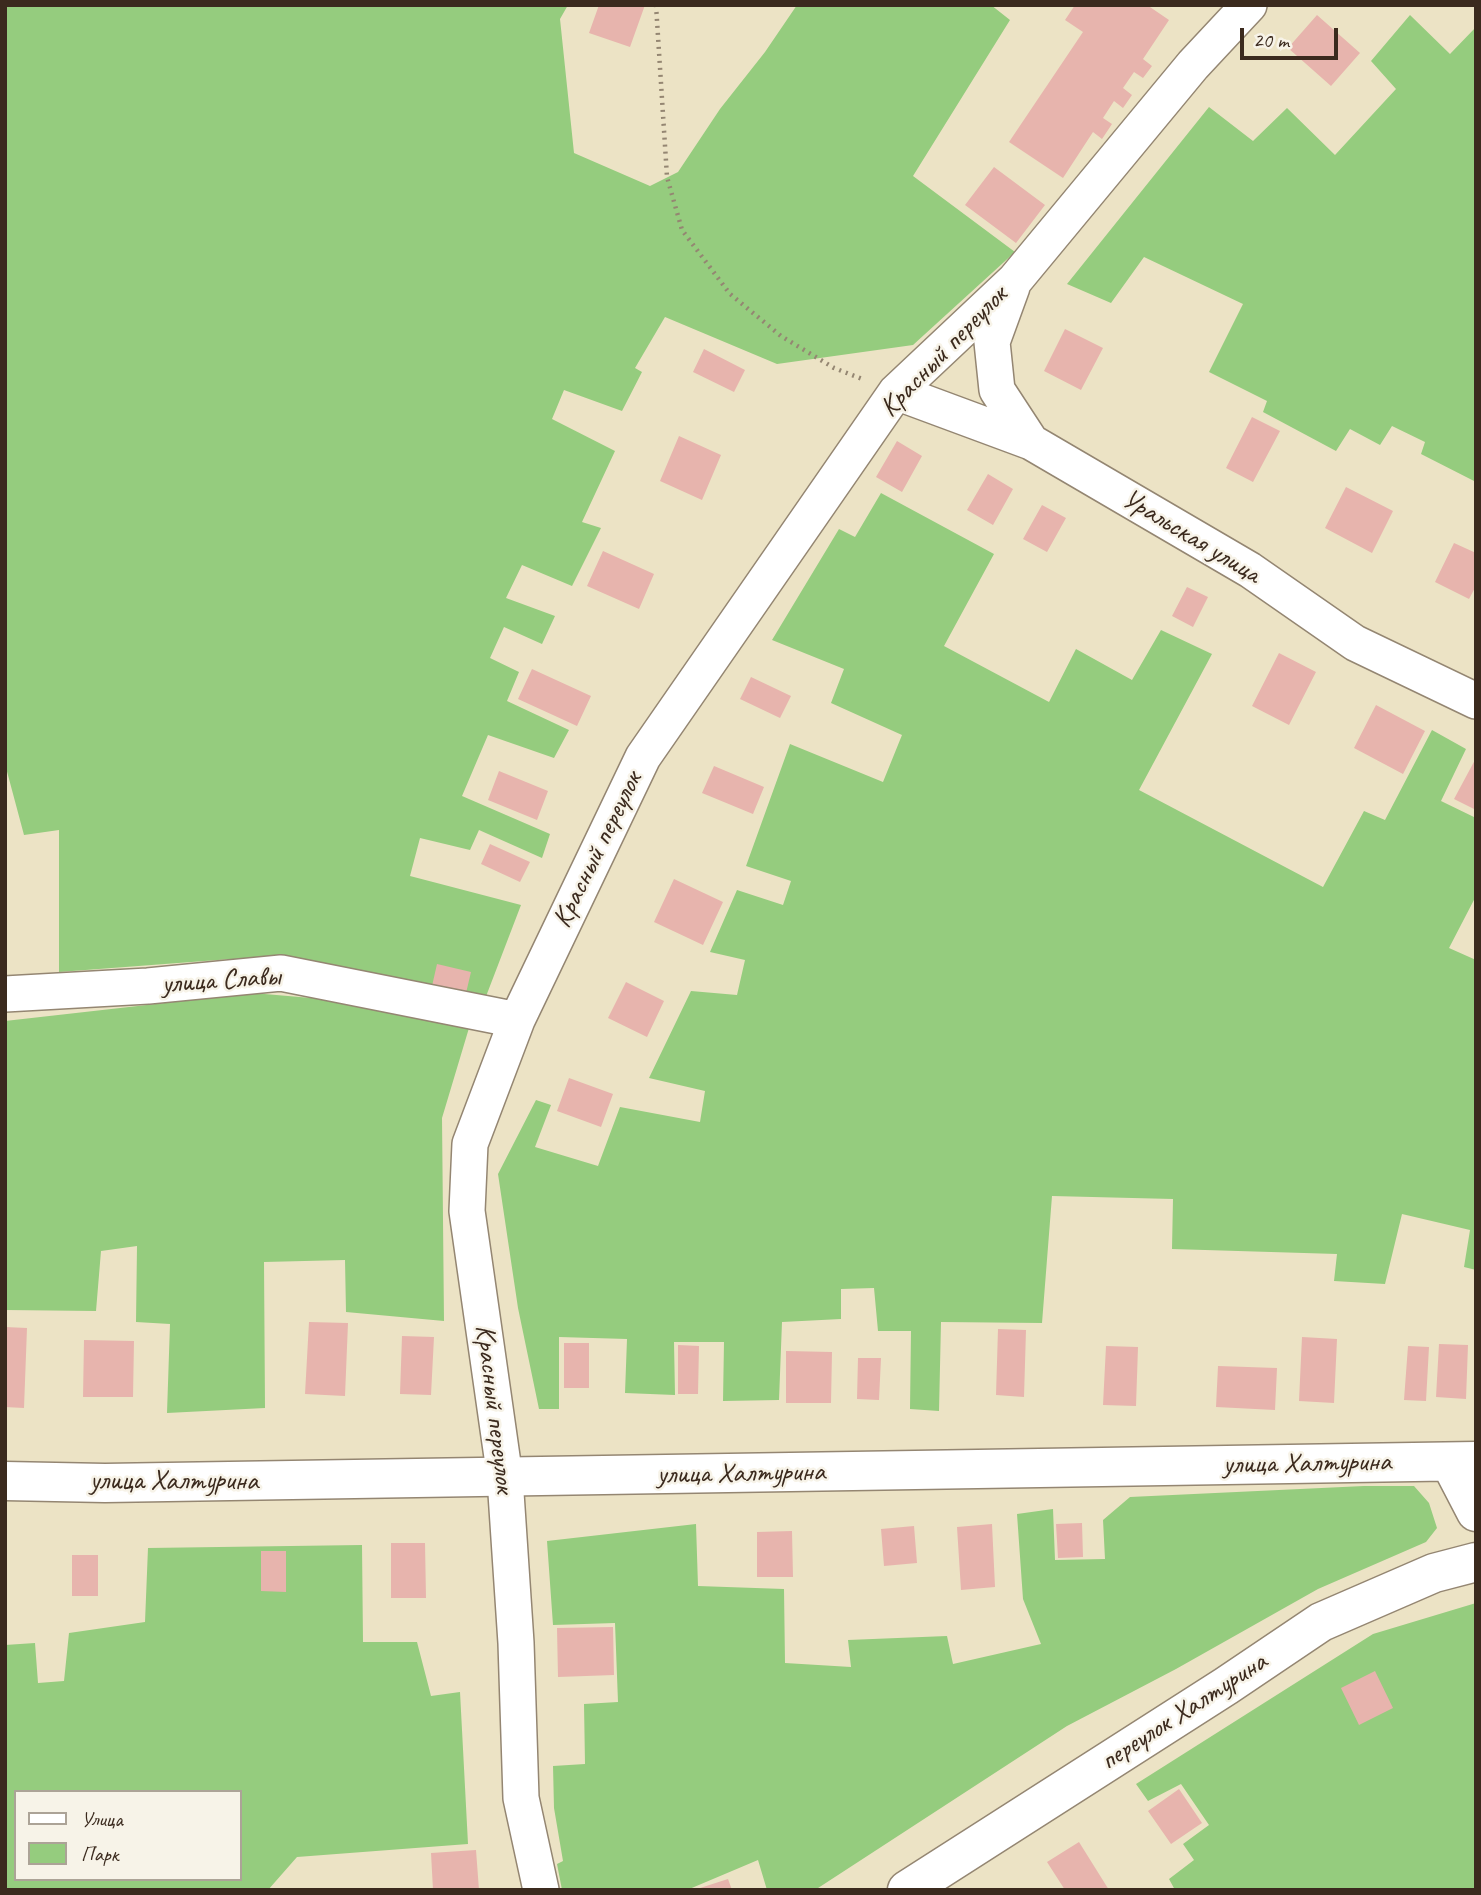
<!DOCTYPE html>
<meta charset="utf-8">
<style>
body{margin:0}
#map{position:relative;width:1481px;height:1895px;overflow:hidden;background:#ece3c5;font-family:Caveat,sans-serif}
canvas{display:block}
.frame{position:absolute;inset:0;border:7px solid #3b2a1e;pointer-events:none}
.legend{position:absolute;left:14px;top:1790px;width:228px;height:91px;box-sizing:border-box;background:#f7f3e8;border:2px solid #aca397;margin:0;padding:9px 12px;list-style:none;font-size:21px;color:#3b2a1e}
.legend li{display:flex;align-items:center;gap:14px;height:35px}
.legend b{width:35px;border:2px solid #aca397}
.scale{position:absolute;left:1240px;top:28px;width:98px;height:32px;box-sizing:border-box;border:4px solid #3b2a1e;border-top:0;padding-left:9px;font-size:21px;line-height:24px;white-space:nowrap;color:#3b2a1e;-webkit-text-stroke:5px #f7f3e8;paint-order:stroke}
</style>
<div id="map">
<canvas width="1481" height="1895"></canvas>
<div class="frame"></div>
<ul class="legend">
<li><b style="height:9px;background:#fff"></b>Улица</li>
<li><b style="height:19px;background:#95cc7e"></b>Парк</li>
</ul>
<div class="scale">20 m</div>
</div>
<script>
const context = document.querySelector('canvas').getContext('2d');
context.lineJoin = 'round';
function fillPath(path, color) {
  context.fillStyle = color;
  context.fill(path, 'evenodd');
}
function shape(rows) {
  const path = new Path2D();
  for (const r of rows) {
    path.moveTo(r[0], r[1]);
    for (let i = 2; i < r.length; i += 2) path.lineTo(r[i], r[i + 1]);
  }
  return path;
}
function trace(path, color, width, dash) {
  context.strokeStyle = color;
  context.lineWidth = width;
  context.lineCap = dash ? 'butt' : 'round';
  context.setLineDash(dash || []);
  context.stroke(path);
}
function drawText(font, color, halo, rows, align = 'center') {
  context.font = font + ' Caveat,sans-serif';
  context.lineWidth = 5;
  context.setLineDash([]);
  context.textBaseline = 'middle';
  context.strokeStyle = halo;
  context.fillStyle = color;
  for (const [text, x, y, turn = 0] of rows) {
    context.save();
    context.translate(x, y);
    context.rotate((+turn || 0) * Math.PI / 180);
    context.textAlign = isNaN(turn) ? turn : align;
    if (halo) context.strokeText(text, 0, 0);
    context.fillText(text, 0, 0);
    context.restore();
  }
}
fillPath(shape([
 [5,5,568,5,560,19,574,153,650,186,678,172,720,109,765,52,797,5,991,5,1010,20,913,176,1015,252,913,345,777,364,665,317,635,368,642,372,622,411,564,390,552,419,615,451,582,522,601,528,572,586,522,565,506,598,555,616,542,644,504,627,490,658,519,672,507,701,569,730,554,758,488,735,462,796,550,834,542,858,479,830,470,850,420,838,410,876,521,905,485,999,286,959,231,959,59,972,59,830,24,835,5,764],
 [1410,15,1450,54,1476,27,1476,482,1421,454,1425,442,1392,426,1380,445,1350,429,1336,451,1263,412,1267,401,1209,372,1243,304,1144,257,1111,303,1067,284,1209,107,1253,141,1287,108,1335,155,1396,89,1371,61],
 [881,493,994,554,944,646,1049,702,1076,649,1132,680,1161,630,1212,654,1139,790,1323,887,1364,811,1385,820,1432,730,1466,749,1441,801,1476,818,1476,896,1449,948,1476,960,1476,1270,1464,1267,1470,1230,1402,1214,1385,1284,1334,1281,1337,1254,1172,1249,1173,1199,1052,1196,1042,1323,941,1322,939,1411,910,1409,911,1331,878,1331,874,1288,841,1289,841,1319,782,1322,779,1400,723,1401,724,1342,674,1342,675,1395,625,1393,627,1339,559,1337,559,1409,539,1409,518,1308,498,1174,536,1100,551,1105,535,1147,598,1166,620,1107,700,1122,705,1091,649,1078,691,991,737,995,745,960,710,952,737,890,783,905,791,881,746,866,790,744,883,782,902,735,831,703,844,669,772,640,839,529,855,537],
 [253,993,346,1001,469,1028,442,1118,444,1321,346,1312,345,1260,264,1262,265,1408,167,1413,170,1324,136,1322,137,1246,101,1251,96,1311,5,1310,5,1021],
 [1364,1486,1414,1486,1429,1503,1437,1528,1426,1542,1318,1589,1176,1669,1067,1726,815,1890,767,1890,758,1860,687,1890,562,1890,557,1864,563,1861,554,1808,553,1766,585,1764,584,1704,618,1702,615,1623,553,1625,547,1541,696,1524,698,1586,784,1589,785,1663,851,1667,848,1640,947,1636,953,1664,1041,1644,1023,1599,1017,1514,1053,1509,1055,1560,1105,1559,1103,1520,1130,1497],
 [362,1545,363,1642,417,1642,431,1696,460,1692,468,1844,297,1857,268,1890,5,1890,5,1645,35,1643,38,1683,64,1681,69,1633,145,1622,148,1548],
 [16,1792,240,1792,240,1879,16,1879],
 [1476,1603,1476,1890,1175,1890,1169,1879,1194,1860,1183,1844,1209,1825,1181,1784,1148,1801,1136,1784,1373,1634]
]), '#95cc7e');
fillPath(shape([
 [599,5,645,5,630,47,589,33],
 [1075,5,1147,5,1169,20,1143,59,1152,66,1143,78,1134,72,1123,88,1132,95,1123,108,1114,101,1103,118,1112,124,1102,139,1093,132,1063,178,1009,142,1083,32,1065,20],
 [1317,15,1360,53,1331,86,1288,48],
 [994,167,1045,205,1016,243,965,205],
 [1065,329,1103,348,1081,390,1044,371],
 [704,349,745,370,734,392,693,372],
 [1252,417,1280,431,1253,482,1226,468],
 [679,436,721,455,702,500,660,481],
 [897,441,922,456,902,492,876,477],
 [988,474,1013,489,993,525,967,510],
 [1346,487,1393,511,1372,553,1325,528],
 [1042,505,1066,518,1047,552,1023,539],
 [1454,543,1476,553,1476,586,1469,599,1435,582],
 [603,551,654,574,639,609,587,586],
 [1187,587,1208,597,1193,627,1172,616],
 [1279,653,1316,672,1289,725,1252,706],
 [532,669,591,696,577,726,518,699],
 [751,677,791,696,780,718,740,699],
 [1376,705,1425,731,1403,774,1354,748],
 [1476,758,1476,810,1454,799],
 [714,766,764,787,753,814,702,793],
 [499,771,548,791,537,820,488,800],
 [490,844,530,862,520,882,481,864],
 [674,879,723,902,703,945,654,922],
 [437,964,471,972,466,993,432,986],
 [626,982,664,1001,647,1037,608,1018],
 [569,1078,613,1094,601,1127,557,1111],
 [309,1322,348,1323,345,1396,305,1394],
 [5,1327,27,1328,24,1408,5,1407],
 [998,1329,1026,1330,1024,1397,996,1395],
 [402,1336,434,1337,431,1395,400,1394],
 [1302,1337,1337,1339,1334,1403,1299,1401],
 [84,1340,134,1341,133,1397,83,1397],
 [564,1343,589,1343,589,1388,564,1388],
 [1439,1344,1468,1345,1466,1399,1436,1397],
 [678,1345,699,1346,698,1394,678,1394],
 [1106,1346,1138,1347,1136,1406,1103,1405],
 [1408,1346,1429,1347,1426,1401,1404,1400],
 [786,1351,832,1352,831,1403,786,1403],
 [858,1358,881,1358,879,1400,857,1399],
 [1218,1366,1277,1368,1275,1410,1216,1407],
 [1082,1523,1083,1557,1058,1558,1056,1524],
 [992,1524,995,1587,961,1590,957,1527],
 [914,1526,917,1563,884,1566,881,1529],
 [792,1531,793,1577,757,1577,757,1532],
 [391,1543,425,1543,426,1598,391,1598],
 [261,1551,286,1551,286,1592,261,1591],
 [72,1555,98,1555,98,1596,72,1596],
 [613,1627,614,1675,558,1677,557,1628],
 [1375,1671,1393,1708,1359,1725,1341,1688],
 [1179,1789,1202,1823,1171,1844,1148,1811],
 [1079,1842,1109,1890,1065,1890,1047,1862],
 [476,1850,479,1890,433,1890,431,1853],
 [728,1879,732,1890,697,1890,697,1889]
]), '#e7b4ad');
const minor = shape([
 [1012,287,992,342,997,390,1031,442],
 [896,392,1031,442,1250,570,1355,643,1476,701],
 [5,994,148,986,281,973,517,1020],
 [541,1890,521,1798,516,1643,505,1478,467,1211,470,1144,517,1020,643,757,896,392,1015,280,1193,65,1249,5]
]);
const tertiary = shape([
 [1450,1462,1476,1512],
 [5,1481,105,1483,1476,1461]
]);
const primary = shape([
 [907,1890,1226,1686,1321,1622,1434,1573,1476,1562]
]);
trace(minor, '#948672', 38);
trace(tertiary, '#948672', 41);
trace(primary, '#948672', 41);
trace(shape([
 [656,5,667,177,682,230,730,294,781,336,834,368,865,380]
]), '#948672', 4.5, [2, 5]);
trace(minor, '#fff', 35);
trace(tertiary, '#fff', 38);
trace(primary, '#fff', 38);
drawText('28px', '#3b2a1e', '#f7f3e8', [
 ["Красный переулок",944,352,-46],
 ["Уральская улица",1191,537,31],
 ["Красный переулок",598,850,-64],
 ["улица Славы",221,981,-4],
 ["Красный переулок",494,1409,83],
 ["улица Халтурина",1307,1464,-1],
 ["улица Халтурина",741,1474,-1],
 ["улица Халтурина",174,1482],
 ["переулок Халтурина",1184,1712,-33]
]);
</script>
